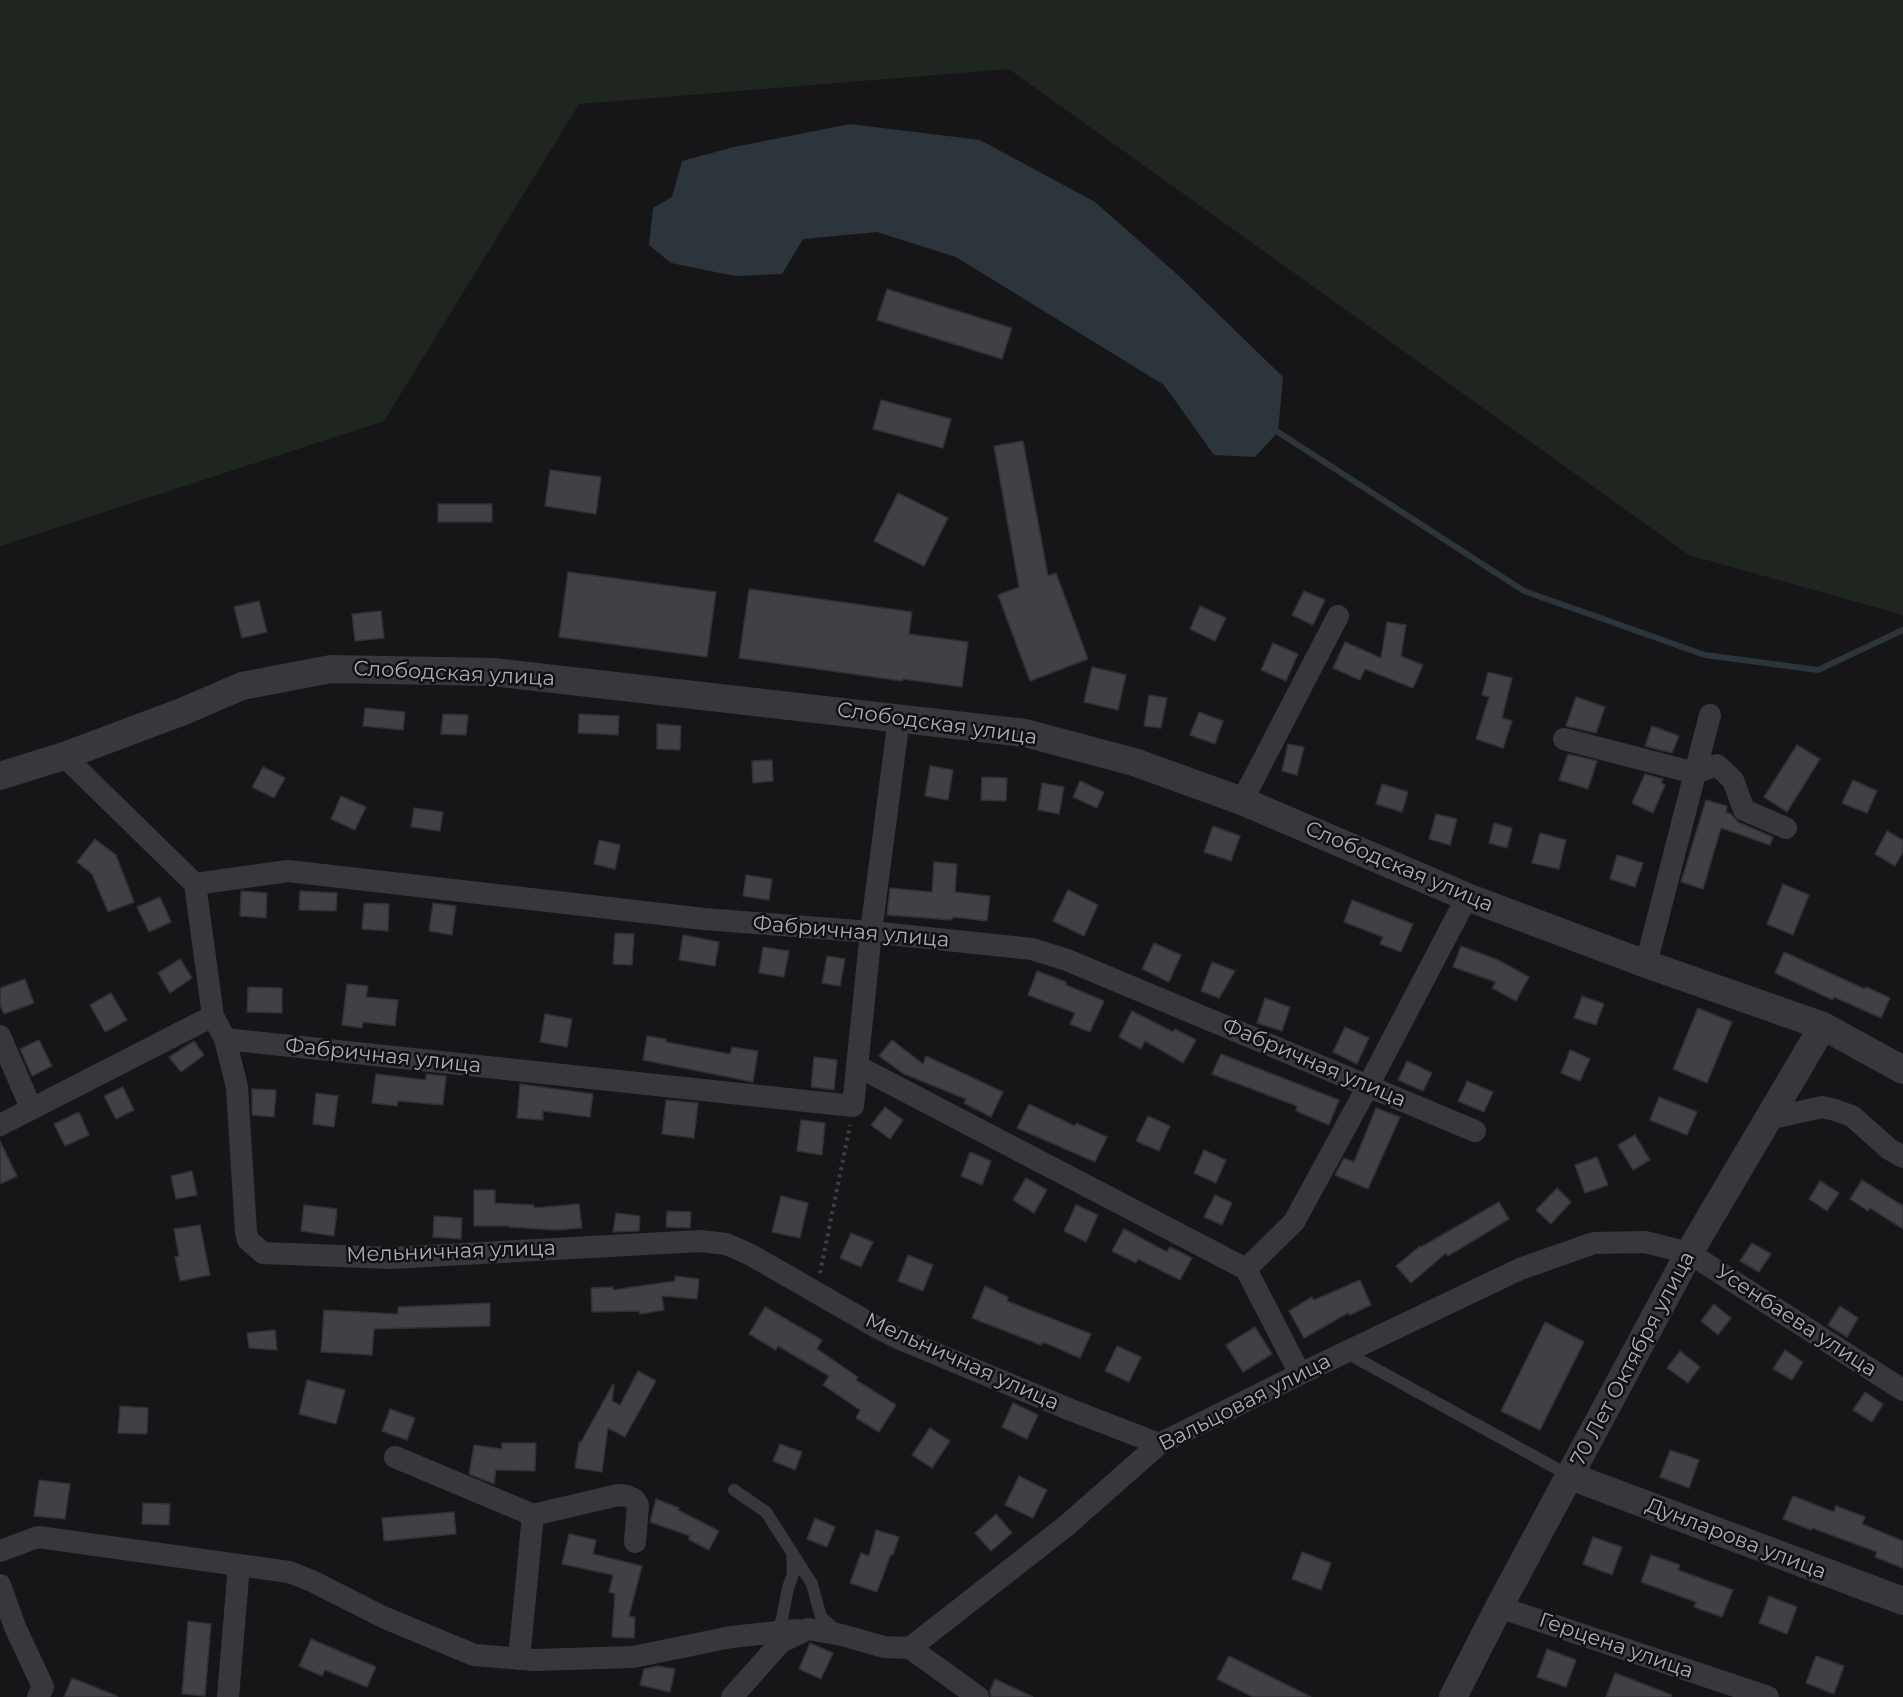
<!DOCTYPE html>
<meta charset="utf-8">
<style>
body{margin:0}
canvas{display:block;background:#161618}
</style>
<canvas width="1903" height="1697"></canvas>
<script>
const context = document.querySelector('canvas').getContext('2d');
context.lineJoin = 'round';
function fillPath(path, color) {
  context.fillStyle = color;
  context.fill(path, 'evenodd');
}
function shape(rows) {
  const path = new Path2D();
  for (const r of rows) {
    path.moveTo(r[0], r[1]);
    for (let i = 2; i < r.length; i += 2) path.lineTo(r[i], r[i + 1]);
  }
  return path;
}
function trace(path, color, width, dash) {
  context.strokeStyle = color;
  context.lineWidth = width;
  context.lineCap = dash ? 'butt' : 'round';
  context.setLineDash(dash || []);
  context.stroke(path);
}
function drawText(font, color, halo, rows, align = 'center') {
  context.font = font + ' Montserrat,sans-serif';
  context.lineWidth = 5;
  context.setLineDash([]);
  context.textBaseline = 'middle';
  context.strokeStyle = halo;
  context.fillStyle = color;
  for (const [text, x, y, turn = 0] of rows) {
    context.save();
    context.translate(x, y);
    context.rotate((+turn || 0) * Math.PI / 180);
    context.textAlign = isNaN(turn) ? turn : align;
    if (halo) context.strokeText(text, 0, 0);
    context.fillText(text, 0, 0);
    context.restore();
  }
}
fillPath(shape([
 [0,0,1903,0,1903,615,1689,555,1009,69,579,104,384,421,0,546]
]), '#1e261f');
fillPath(shape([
 [850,124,980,140,1095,202,1180,277,1283,377,1278,432,1255,457,1214,455,1164,385,956,257,877,232,803,239,782,274,735,276,671,263,649,245,653,208,672,197,682,161,734,147]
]), '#2c353c');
trace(shape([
 [1278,432,1524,591,1705,655,1818,670,1903,630]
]), '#2c353c', 6);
const building = shape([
 [887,289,1012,328,1002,359,877,320,887,289],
 [881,400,951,419,943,448,873,429,881,400],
 [1023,441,1048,576,1056,573,1088,659,1030,681,998,595,1019,587,994,446,1023,441],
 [550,470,601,477,596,514,545,506,550,470],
 [898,493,948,518,924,566,874,541,898,493],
 [438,504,492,504,492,522,438,522,438,504],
 [568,572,716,592,707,657,559,637,568,572],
 [749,589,912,612,909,634,968,642,962,687,903,679,902,681,739,658,749,589],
 [1304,591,1325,600,1313,625,1292,615,1304,591],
 [259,601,267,632,242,638,234,607,259,601],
 [1200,606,1226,618,1215,641,1190,629,1200,606],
 [381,611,384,638,355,641,352,614,381,611],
 [1387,622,1406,625,1401,656,1423,665,1413,688,1365,669,1360,680,1333,668,1345,642,1381,658,1387,622],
 [1273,643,1298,654,1286,681,1261,670,1273,643],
 [1092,667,1126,675,1118,710,1084,702,1092,667],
 [1488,672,1512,678,1502,718,1512,721,1503,748,1476,739,1489,697,1482,695,1488,672],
 [1149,695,1167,698,1161,728,1144,726,1149,695],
 [1576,697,1605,707,1596,733,1566,726,1576,697],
 [365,708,405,712,403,730,363,726,365,708],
 [1199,712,1223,721,1215,744,1190,735,1199,712],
 [443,714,468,715,466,735,441,734,443,714],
 [579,714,619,716,618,735,578,733,579,714],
 [657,724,681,726,680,750,657,749,657,724],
 [1652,726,1679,736,1672,753,1645,746,1652,726],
 [1288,744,1304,747,1297,775,1282,771,1288,744],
 [1797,745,1820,759,1787,812,1764,797,1797,745],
 [1568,754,1597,761,1588,789,1559,780,1568,754],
 [772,760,773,781,753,783,752,761,772,760],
 [930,766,953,770,948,800,925,796,930,766],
 [263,767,285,778,274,798,252,787,263,767],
 [1645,774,1663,779,1661,783,1665,785,1653,813,1632,803,1645,774],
 [982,777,1007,778,1006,801,981,800,982,777],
 [1853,780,1877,791,1867,813,1842,803,1853,780],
 [1080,781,1104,792,1097,808,1073,797,1080,781],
 [1042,783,1064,787,1059,814,1038,810,1042,783],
 [1382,784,1408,792,1402,812,1376,804,1382,784],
 [341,796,366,807,355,830,331,819,341,796],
 [1706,800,1727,806,1726,812,1731,814,1738,822,1773,837,1770,845,1721,828,1703,889,1681,882,1706,800],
 [414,808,443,812,440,831,411,827,414,808],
 [1436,814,1457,819,1450,845,1429,839,1436,814],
 [1494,823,1512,828,1507,848,1489,843,1494,823],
 [1213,826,1240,836,1231,861,1204,852,1213,826],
 [1887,831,1903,840,1903,852,1895,866,1875,854,1887,831],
 [1540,833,1566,840,1559,869,1532,863,1540,833],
 [95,839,116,855,134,902,108,912,92,874,77,862,95,839],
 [599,840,620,845,615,869,594,864,599,840],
 [1617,855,1643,863,1635,887,1610,879,1617,855],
 [934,862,957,864,955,892,990,896,987,921,953,917,952,920,887,915,890,888,932,892,934,862],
 [746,875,772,879,769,900,743,896,746,875],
 [1783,884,1809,895,1793,935,1767,924,1783,884],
 [1068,890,1098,905,1084,936,1053,921,1068,890],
 [241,891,267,893,266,918,240,916,241,891],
 [300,891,337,893,336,911,299,910,300,891],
 [160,897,171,922,149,932,137,907,160,897],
 [1352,900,1413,924,1401,952,1380,944,1383,937,1344,922,1352,900],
 [364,903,389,904,388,931,362,929,364,903],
 [433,903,456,906,452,935,429,931,433,903],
 [615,933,634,934,632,965,613,964,615,933],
 [683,935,719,942,715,966,679,960,683,935],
 [1154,943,1181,955,1169,982,1142,969,1154,943],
 [1461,946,1498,960,1529,977,1516,1001,1492,988,1496,982,1453,967,1461,946],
 [763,947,789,951,784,977,759,973,763,947],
 [1784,952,1865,989,1866,987,1890,998,1881,1018,1834,997,1833,1000,1775,973,1784,952],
 [827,956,845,959,840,986,822,983,827,956],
 [180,959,192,978,170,993,158,973,180,959],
 [1212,962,1235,971,1219,998,1201,991,1212,962],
 [1037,971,1066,982,1066,985,1104,1001,1090,1032,1070,1024,1075,1013,1028,995,1037,971],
 [25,979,34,1003,4,1014,0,1005,0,988,25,979],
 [347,984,368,986,366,997,398,1000,395,1026,363,1022,362,1028,342,1025,347,984],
 [248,987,282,988,282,1013,247,1012,248,987],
 [111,993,127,1020,105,1032,90,1005,111,993],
 [1582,996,1604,1004,1596,1025,1574,1018,1582,996],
 [1265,998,1290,1007,1282,1031,1257,1023,1265,998],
 [1698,1008,1732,1022,1707,1083,1673,1069,1698,1008],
 [1132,1011,1173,1032,1175,1029,1196,1040,1183,1063,1145,1041,1141,1049,1119,1037,1132,1011],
 [545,1014,572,1019,567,1047,540,1042,545,1014],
 [1345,1027,1369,1038,1357,1064,1333,1052,1345,1027],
 [647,1036,666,1039,666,1042,730,1054,732,1047,758,1051,753,1082,643,1060,647,1036],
 [39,1040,52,1066,32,1076,20,1049,39,1040],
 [892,1040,923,1064,926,1056,1003,1092,991,1117,964,1103,966,1099,904,1074,879,1056,892,1040],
 [194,1041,204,1055,181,1072,169,1057,194,1041],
 [1570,1050,1590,1059,1580,1081,1561,1073,1570,1050],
 [1221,1054,1339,1100,1329,1125,1296,1111,1297,1106,1212,1074,1221,1054],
 [814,1057,837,1060,834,1090,811,1087,814,1057],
 [1407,1061,1432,1073,1423,1091,1398,1080,1407,1061],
 [376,1074,426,1080,426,1074,446,1076,443,1105,398,1101,397,1106,372,1103,376,1074],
 [1467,1081,1493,1092,1484,1112,1458,1101,1467,1081],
 [520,1084,593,1094,590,1117,543,1111,543,1120,517,1118,520,1084],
 [123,1087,134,1110,116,1119,104,1096,123,1087],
 [252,1089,276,1090,274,1117,252,1115,252,1089],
 [316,1093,338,1096,334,1127,313,1124,316,1093],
 [1659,1097,1697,1112,1687,1135,1650,1120,1659,1097],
 [666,1100,698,1103,694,1138,662,1134,666,1100],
 [1029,1104,1075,1126,1076,1123,1107,1137,1095,1162,1017,1128,1029,1104],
 [885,1107,903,1120,890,1139,871,1125,885,1107],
 [1376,1108,1400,1117,1368,1189,1335,1175,1344,1158,1354,1162,1376,1108],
 [79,1112,89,1135,65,1146,54,1124,79,1112],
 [1148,1116,1170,1126,1159,1151,1136,1141,1148,1116],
 [801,1120,825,1123,822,1155,797,1151,801,1120],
 [1635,1135,1650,1160,1633,1170,1618,1145,1635,1135],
 [0,1141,17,1176,0,1184,0,1141],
 [1204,1150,1226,1160,1216,1183,1194,1173,1204,1150],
 [970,1152,991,1161,982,1185,961,1176,970,1152],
 [1597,1157,1608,1185,1585,1193,1575,1165,1597,1157],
 [192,1171,197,1195,176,1199,171,1176,192,1171],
 [1026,1178,1047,1190,1034,1213,1013,1200,1026,1178],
 [1862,1180,1903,1206,1903,1229,1870,1208,1868,1211,1850,1199,1862,1180],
 [1820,1181,1839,1193,1827,1211,1809,1199,1820,1181],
 [1557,1188,1571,1202,1551,1224,1536,1210,1557,1188],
 [474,1190,495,1190,495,1203,534,1205,534,1208,579,1204,582,1228,556,1230,509,1227,509,1226,474,1226,474,1190],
 [1215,1195,1232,1203,1222,1225,1204,1217,1215,1195],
 [781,1196,808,1203,800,1238,772,1232,781,1196],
 [1499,1202,1509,1219,1448,1256,1446,1253,1411,1283,1396,1266,1420,1246,1421,1247,1499,1202],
 [304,1205,337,1209,334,1236,301,1231,304,1205],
 [1076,1205,1098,1215,1086,1242,1064,1231,1076,1205],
 [667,1211,691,1212,690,1228,666,1227,667,1211],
 [616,1213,640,1216,639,1231,613,1232,616,1213],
 [434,1216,462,1218,461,1239,433,1237,434,1216],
 [200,1225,210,1275,180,1281,175,1257,179,1256,174,1229,200,1225],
 [1124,1229,1167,1252,1170,1247,1192,1258,1180,1280,1138,1259,1136,1263,1112,1251,1124,1229],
 [851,1233,873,1242,861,1267,840,1258,851,1233],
 [1752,1243,1771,1254,1759,1272,1740,1261,1752,1243],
 [908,1255,933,1265,923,1291,898,1281,908,1255],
 [675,1276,699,1279,697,1299,662,1296,664,1310,640,1314,639,1311,592,1312,591,1288,613,1287,613,1290,675,1281,675,1276],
 [1360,1280,1371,1305,1350,1315,1348,1313,1304,1338,1289,1311,1312,1297,1314,1300,1360,1280],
 [985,1286,1008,1297,1007,1301,1091,1334,1080,1358,1043,1342,1041,1345,972,1318,985,1286],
 [490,1303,490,1326,374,1329,372,1355,321,1352,324,1310,398,1314,398,1307,490,1303],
 [1714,1304,1731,1318,1718,1335,1701,1321,1714,1304],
 [1840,1306,1858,1318,1847,1337,1828,1325,1840,1306],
 [765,1307,822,1340,817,1349,858,1377,856,1380,896,1405,879,1432,856,1418,860,1410,823,1385,829,1376,778,1346,776,1350,749,1334,765,1307],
 [1545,1322,1584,1342,1540,1430,1501,1411,1545,1322],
 [1255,1327,1272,1354,1243,1372,1226,1345,1255,1327],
 [275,1330,277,1350,249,1348,247,1333,275,1330],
 [1117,1346,1141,1357,1129,1382,1105,1371,1117,1346],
 [1785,1350,1803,1362,1792,1380,1773,1369,1785,1350],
 [1680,1351,1700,1367,1688,1383,1667,1368,1680,1351],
 [638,1371,656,1381,625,1437,608,1428,602,1472,575,1468,579,1442,581,1442,613,1384,614,1384,612,1401,620,1405,638,1371],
 [307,1380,345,1390,336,1424,299,1414,307,1380],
 [1865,1392,1883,1404,1872,1422,1853,1410,1865,1392],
 [1013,1403,1038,1415,1027,1439,1002,1427,1013,1403],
 [120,1406,148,1408,147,1434,118,1433,120,1406],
 [390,1409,415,1418,407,1440,382,1431,390,1409],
 [930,1428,950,1441,932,1468,912,1455,930,1428],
 [502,1443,536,1443,535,1471,496,1470,494,1484,469,1474,474,1445,502,1449,502,1443],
 [780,1444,802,1452,795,1470,773,1461,780,1444],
 [1670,1450,1699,1460,1689,1488,1660,1477,1670,1450],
 [1019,1476,1047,1490,1033,1518,1005,1505,1019,1476],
 [39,1480,70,1484,65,1519,34,1516,39,1480],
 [1793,1496,1834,1512,1836,1506,1865,1517,1862,1524,1903,1541,1903,1568,1875,1557,1877,1552,1812,1528,1811,1530,1783,1519,1793,1496],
 [656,1499,679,1508,678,1510,719,1531,709,1550,688,1539,690,1536,650,1522,656,1499],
 [143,1503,170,1504,169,1525,142,1524,143,1503],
 [454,1512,456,1534,384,1541,382,1518,454,1512],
 [996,1514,1012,1533,991,1551,975,1533,996,1514],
 [815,1518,835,1527,827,1547,807,1539,815,1518],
 [876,1530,899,1537,893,1555,891,1554,877,1592,850,1583,861,1553,869,1556,876,1530],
 [569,1534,596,1540,593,1554,642,1566,629,1616,635,1617,634,1638,612,1637,615,1594,609,1592,613,1575,562,1564,569,1534],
 [1593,1537,1622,1547,1612,1575,1583,1564,1593,1537],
 [1302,1552,1331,1563,1321,1590,1292,1579,1302,1552],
 [1651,1555,1680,1565,1678,1570,1733,1590,1722,1617,1694,1607,1696,1602,1641,1582,1651,1555],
 [1769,1596,1797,1607,1787,1634,1759,1623,1769,1596],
 [188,1621,211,1624,205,1696,182,1694,188,1621],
 [311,1639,376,1667,367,1687,325,1670,322,1676,299,1666,311,1639],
 [810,1643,833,1653,821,1679,799,1669,810,1643],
 [1547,1649,1576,1660,1566,1687,1537,1677,1547,1649],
 [1229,1656,1311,1697,1253,1697,1217,1679,1229,1656],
 [1816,1656,1844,1666,1834,1694,1806,1683,1816,1656],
 [658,1666,675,1669,670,1692,640,1685,644,1669,658,1666],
 [1615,1673,1672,1695,1671,1697,1606,1697,1615,1673],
 [72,1678,117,1696,117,1697,64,1697,72,1678],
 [995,1679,1033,1697,991,1697,990,1691,995,1679]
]);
fillPath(building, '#404145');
trace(building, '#303034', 1.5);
trace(shape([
 [820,1273,850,1125]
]), '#3d3f44', 4, [3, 4.5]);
trace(shape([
 [1345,1352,1570,1476],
 [734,1490,766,1512,812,1584,821,1617,837,1631],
 [776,1633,782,1619,788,1588,793,1574,792,1552]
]), '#37383d', 12);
trace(shape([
 [1564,739,1695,773,1717,765,1733,780,1744,810,1786,828],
 [64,756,195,884,213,1016,225,1039,237,1087,246,1232,248,1240,263,1253,391,1258,700,1241,726,1244,751,1255,878,1328,898,1338,1071,1410,1159,1444],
 [1242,801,1338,616],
 [195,884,288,871,704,919,871,932,1032,949,1067,960,1475,1131],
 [1646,964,1710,715],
 [0,1036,31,1108],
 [225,1039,853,1106,871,932,899,718],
 [857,1066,1246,1269,1300,1374],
 [1768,1119,1822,1107,1835,1110,1852,1116,1889,1149,1903,1157],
 [0,1125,213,1016],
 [1246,1269,1294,1222,1368,1086,1467,897],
 [395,1457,533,1515,618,1495,627,1496,634,1499,638,1505,635,1542],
 [0,1551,38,1537,289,1572,312,1581,383,1617,474,1655,535,1660,633,1657,731,1637,797,1630],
 [0,1585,15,1627,43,1687,38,1697],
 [1499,1607,1768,1697],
 [910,1648,978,1697],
 [519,1659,533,1515],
 [228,1697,239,1565],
 [732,1697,781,1642,808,1629,842,1635,884,1647,910,1648,1066,1526,1159,1444,1300,1374,1520,1269,1594,1243,1645,1242,1689,1253,1903,1390]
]), '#37383d', 22);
trace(shape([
 [0,776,64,756,184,711,242,686,331,669,493,672,1025,733,1134,762,1242,801,1467,897,1646,964,1823,1026,1903,1070],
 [1570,1476,1903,1601],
 [1453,1697,1499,1607,1689,1253,1823,1026]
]), '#37383d', 28);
drawText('21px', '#a8adb8', '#111113', [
 ["Слободская улица",454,674,3],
 ["Слободская улица",937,724,8],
 ["Слободская улица",1399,867,23],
 ["Фабричная улица",851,932,5],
 ["Фабричная улица",383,1056,6],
 ["Фабричная улица",1314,1063,23],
 ["Мельничная улица",451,1252,-2],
 ["Усенбаева улица",1796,1321,33],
 ["70 Лет Октября улица",1633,1359,-62],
 ["Мельничная улица",962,1362,24],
 ["Вальцовая улица",1245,1403,-27],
 ["Дунларова улица",1736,1539,21],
 ["Герцена улица",1616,1646,19]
]);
</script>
